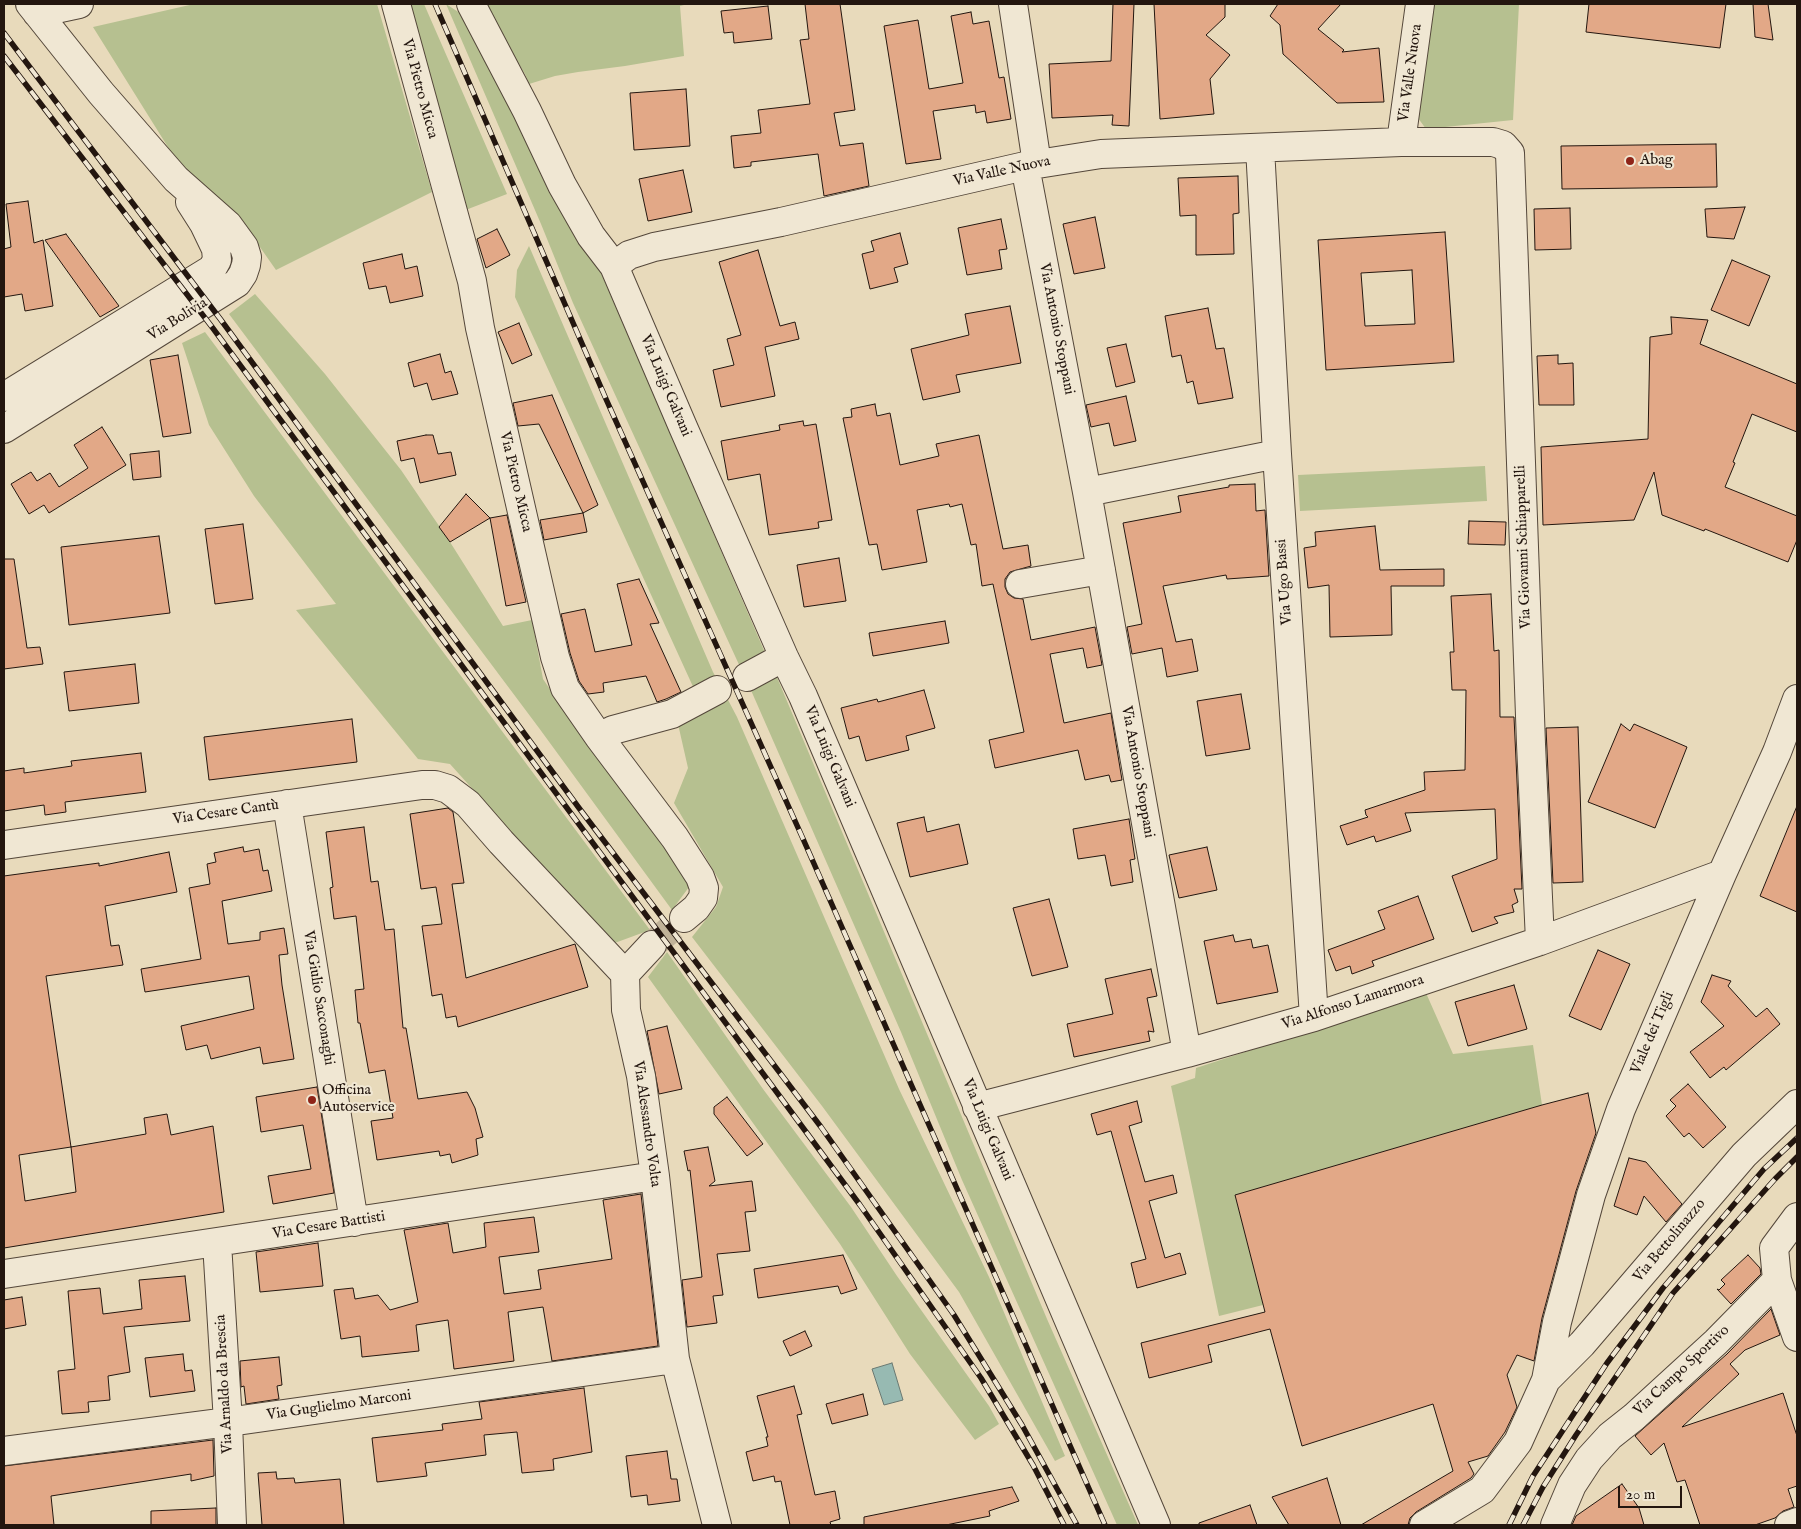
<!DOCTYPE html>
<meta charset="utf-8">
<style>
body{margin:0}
#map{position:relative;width:1801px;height:1529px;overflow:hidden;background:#e8dabb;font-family:"IM FELL English",serif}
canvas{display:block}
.frame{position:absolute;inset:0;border:5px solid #23160f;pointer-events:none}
.scale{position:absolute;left:1618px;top:1486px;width:64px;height:22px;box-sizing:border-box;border:2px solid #23160f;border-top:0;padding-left:6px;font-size:15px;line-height:18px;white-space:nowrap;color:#23160f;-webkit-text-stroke:4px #f0e7d3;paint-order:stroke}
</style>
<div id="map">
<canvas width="1801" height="1529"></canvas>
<div class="frame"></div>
<div class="scale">20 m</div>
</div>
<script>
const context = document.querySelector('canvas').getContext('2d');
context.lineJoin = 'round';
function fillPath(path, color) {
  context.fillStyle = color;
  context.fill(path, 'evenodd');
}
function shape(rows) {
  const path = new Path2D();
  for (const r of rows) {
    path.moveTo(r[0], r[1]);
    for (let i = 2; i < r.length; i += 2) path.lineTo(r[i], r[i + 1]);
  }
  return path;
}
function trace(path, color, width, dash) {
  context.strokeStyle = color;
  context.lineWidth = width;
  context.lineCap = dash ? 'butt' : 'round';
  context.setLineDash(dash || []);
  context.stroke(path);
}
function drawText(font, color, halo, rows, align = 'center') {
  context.font = font + ' "IM FELL English",serif';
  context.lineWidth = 4;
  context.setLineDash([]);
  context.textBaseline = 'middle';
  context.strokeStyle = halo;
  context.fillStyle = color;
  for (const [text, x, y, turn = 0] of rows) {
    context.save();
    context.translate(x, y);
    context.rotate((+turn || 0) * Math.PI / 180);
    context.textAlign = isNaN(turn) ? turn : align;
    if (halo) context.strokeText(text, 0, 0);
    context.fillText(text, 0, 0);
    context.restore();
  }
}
fillPath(shape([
 [194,4,377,4,432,192,276,270,255,240,186,176,93,27],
 [407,4,424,4,507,194,463,211],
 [446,4,463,15,598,266,766,655,741,669,573,303,541,224],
 [482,4,688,4,680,6,684,56,625,66,578,72,555,76,529,84,525,74],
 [1432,4,1519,4,1513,120,1426,129,1418,118],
 [529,246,713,672,719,683,695,691,515,297,517,270],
 [255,294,325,374,401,470,450,542,503,626,532,620,543,679,566,713,692,883,672,910,539,728,229,314],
 [205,332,650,930,612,944,450,764,418,759,296,610,336,604,254,496,209,425,182,343],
 [1485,466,1487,501,1300,511,1298,475],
 [776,675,1047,1319,1138,1525,1117,1525,962,1180,901,1032,750,688],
 [727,698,737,717,899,1089,989,1277,1065,1456,1055,1461,959,1292,822,1106,692,937,716,907,723,887,674,803,688,768,678,724],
 [667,952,763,1089,851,1207,897,1276,989,1406,999,1424,975,1440,910,1354,840,1244,648,977],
 [1426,993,1453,1054,1533,1045,1542,1105,1235,1195,1263,1305,1219,1316,1171,1086,1195,1078,1196,1068]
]), '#b6c090');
const water = shape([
 [892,1363,903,1400,884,1405,872,1369,892,1363]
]);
fillPath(water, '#97bab2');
trace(water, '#697871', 1);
const building = shape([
 [805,4,840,4,855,110,834,113,840,146,863,143,869,186,824,196,818,154,751,162,751,166,734,168,731,136,761,133,758,110,810,104,800,40,809,39,805,4],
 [1113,4,1134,4,1129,126,1112,125,1113,115,1052,118,1049,64,1111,61,1113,4],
 [1154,4,1225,4,1225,17,1206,35,1230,55,1210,79,1214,114,1160,119,1154,4],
 [1278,4,1341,4,1318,29,1344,50,1342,52,1379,48,1384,102,1337,103,1283,54,1280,25,1270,16,1278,4],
 [1589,4,1726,4,1720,48,1586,32,1589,4],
 [1753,4,1768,4,1773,40,1755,37,1753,4],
 [768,6,772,39,734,43,733,32,724,33,721,11,768,6],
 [971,12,973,24,989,21,999,78,1004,77,1011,119,987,123,985,111,976,113,975,105,933,111,941,159,906,164,884,26,918,20,929,89,963,83,951,16,971,12],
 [686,89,690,146,634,150,630,93,686,89],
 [1716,144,1717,187,1562,189,1561,146,1716,144],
 [683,170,692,212,648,221,639,179,683,170],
 [1238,176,1239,213,1233,214,1234,254,1196,255,1196,215,1180,216,1178,178,1238,176],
 [28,201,34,243,43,240,53,306,25,311,22,294,4,297,4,249,11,247,6,204,28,201],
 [1745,207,1734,239,1707,237,1705,209,1745,207],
 [1570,208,1571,249,1535,250,1534,209,1570,208],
 [1095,217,1105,268,1074,274,1063,224,1095,217],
 [1001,219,1007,249,999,250,1002,269,967,275,958,228,1001,219],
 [497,229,510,255,486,268,477,239,497,229],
 [1445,232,1454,362,1326,370,1318,240,1445,232],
 [1412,270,1415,324,1365,326,1361,273,1412,270],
 [900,233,908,264,894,268,898,282,870,289,862,254,874,251,871,241,900,233],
 [66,234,119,306,100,317,45,240,66,234],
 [758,250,780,326,795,322,799,339,765,347,775,396,721,407,713,370,734,365,727,339,741,335,719,262,758,250],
 [402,254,405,269,417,266,423,296,390,303,386,286,369,289,363,263,402,254],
 [1732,260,1770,276,1749,326,1711,310,1732,260],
 [1010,306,1021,363,956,375,960,392,923,400,911,349,969,335,965,314,1010,306],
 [1208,308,1216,349,1224,348,1233,398,1198,404,1193,381,1187,383,1181,355,1172,357,1165,316,1208,308],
 [1671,317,1708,320,1700,344,1797,384,1797,432,1752,414,1733,462,1735,463,1725,487,1797,516,1797,540,1788,562,1705,529,1704,531,1662,515,1654,472,1634,520,1543,525,1541,447,1648,439,1650,337,1672,334,1671,317],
 [519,323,532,355,512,364,498,332,519,323],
 [1126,344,1135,382,1116,387,1107,348,1126,344],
 [440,354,445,373,451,371,458,394,432,400,427,383,414,387,408,363,440,354],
 [178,355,191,433,163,437,150,360,178,355],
 [1558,355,1558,364,1573,363,1574,405,1539,405,1537,356,1558,355],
 [552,395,598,505,583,513,539,424,518,426,513,403,552,395],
 [1126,396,1136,441,1114,446,1109,423,1091,427,1086,405,1126,396],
 [875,404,877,416,890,413,900,465,939,456,936,444,979,435,1003,549,1028,545,1031,566,1010,572,1005,579,1005,587,1008,594,1014,598,1023,599,1031,640,1095,627,1102,665,1087,668,1083,648,1050,654,1064,723,1111,713,1122,780,1111,782,1109,775,1085,780,1078,750,995,768,989,740,1024,732,993,584,982,586,976,544,971,545,962,504,950,507,949,504,917,510,927,562,882,570,877,544,869,545,843,418,852,417,851,409,875,404],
 [803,421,804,426,816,424,832,520,818,522,819,528,769,535,760,474,728,480,721,441,780,430,779,425,803,421],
 [102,427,126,465,49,513,44,505,29,514,11,484,31,472,37,481,50,473,59,487,88,468,74,445,102,427],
 [426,435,433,435,438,454,451,452,456,475,420,483,414,458,401,461,397,441,426,435],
 [159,451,161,477,133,480,130,454,159,451],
 [1255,484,1256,511,1265,510,1269,576,1227,579,1226,575,1163,586,1176,642,1192,639,1198,671,1167,677,1162,648,1132,654,1127,627,1142,624,1123,523,1181,512,1178,496,1229,487,1229,485,1255,484],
 [466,494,490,518,450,542,439,527,466,494],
 [583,513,587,532,544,540,540,520,583,513],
 [507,515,526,602,506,606,490,518,507,515],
 [1469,521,1506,522,1505,545,1468,544,1469,521],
 [243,524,253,599,215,604,205,529,243,524],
 [1375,526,1380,570,1444,569,1444,586,1391,586,1392,635,1330,637,1329,585,1308,588,1304,548,1316,546,1315,532,1375,526],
 [159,536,170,613,69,625,61,547,159,536],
 [839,558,846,601,804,607,797,565,839,558],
 [4,559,14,559,27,648,40,647,43,664,4,669,4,559],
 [639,579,659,623,650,624,681,692,666,699,657,702,646,676,603,683,604,692,588,694,579,681,570,653,561,614,585,609,595,652,632,645,617,584,639,579],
 [1491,594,1494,651,1499,650,1500,717,1514,717,1522,889,1514,889,1518,902,1512,905,1514,912,1494,917,1498,923,1472,932,1452,876,1497,859,1495,809,1405,813,1411,831,1376,842,1374,836,1347,845,1340,826,1368,817,1366,815,1365,810,1425,790,1424,772,1465,770,1466,690,1452,690,1450,652,1454,652,1451,596,1491,594],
 [945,621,949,643,873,656,869,633,945,621],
 [135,664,139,703,69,711,64,672,135,664],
 [924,690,935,728,906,736,909,750,866,761,859,736,849,739,841,708,877,699,878,702,924,690],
 [1241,694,1250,749,1206,756,1197,701,1241,694],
 [352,719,357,762,209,780,204,737,352,719],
 [1621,724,1630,731,1634,724,1687,747,1655,828,1588,802,1621,724],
 [1578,727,1583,882,1553,883,1546,728,1578,727],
 [141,753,146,792,65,802,66,812,45,815,44,805,4,811,4,771,24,768,24,773,72,766,71,761,141,753],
 [1797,806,1797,912,1760,896,1797,806],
 [448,808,453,812,464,883,452,884,466,978,575,944,588,987,458,1027,456,1016,446,1018,442,994,432,996,422,926,442,924,436,887,421,889,410,814,448,808],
 [924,817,927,832,959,824,968,864,910,877,897,823,924,817],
 [1129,819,1135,859,1130,860,1133,882,1111,886,1105,855,1078,859,1073,829,1129,819],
 [364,827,371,882,378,881,385,930,394,929,403,1028,406,1028,418,1099,467,1092,475,1108,483,1137,476,1139,478,1155,452,1163,450,1154,440,1156,439,1151,377,1160,371,1121,393,1118,385,1070,369,1073,360,1023,358,1023,355,990,364,989,356,916,334,919,330,888,333,887,326,832,364,827],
 [243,847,244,852,259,849,263,871,268,870,272,891,222,901,228,944,260,940,260,932,284,928,288,954,279,955,282,985,294,1059,263,1064,260,1047,211,1059,207,1045,186,1050,181,1026,254,1009,249,976,145,992,141,969,201,959,189,888,210,884,207,864,216,862,214,853,243,847],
 [1207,847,1217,890,1179,898,1169,855,1207,847],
 [169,852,177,892,105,906,111,946,119,945,123,965,46,976,71,1147,146,1134,144,1118,167,1114,171,1135,213,1126,224,1212,4,1248,4,876,99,863,99,866,169,852],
 [71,1147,76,1192,25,1201,19,1155,71,1147],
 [1418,896,1434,939,1372,961,1374,966,1352,974,1350,966,1336,971,1328,950,1385,929,1378,911,1418,896],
 [1049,899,1068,967,1032,976,1013,908,1049,899],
 [1233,935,1235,942,1251,939,1253,948,1268,945,1278,992,1217,1004,1204,941,1233,935],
 [1598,950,1630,964,1601,1030,1569,1016,1598,950],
 [1151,969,1157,996,1147,998,1154,1032,1148,1031,1150,1041,1074,1057,1067,1024,1113,1014,1105,979,1151,969],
 [1712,975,1731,981,1728,986,1756,1017,1767,1008,1780,1024,1726,1070,1724,1067,1710,1078,1690,1052,1724,1026,1701,1002,1712,975],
 [1514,985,1527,1029,1468,1046,1455,1002,1514,985],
 [667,1026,682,1089,659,1094,647,1031,667,1026],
 [1688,1084,1726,1127,1703,1148,1689,1133,1684,1137,1666,1116,1676,1106,1670,1100,1688,1084],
 [317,1087,334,1193,273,1204,268,1176,311,1169,303,1125,261,1132,256,1097,317,1087],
 [1588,1093,1596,1133,1576,1191,1542,1318,1534,1361,1517,1355,1507,1375,1517,1407,1505,1432,1488,1456,1468,1462,1474,1474,1471,1478,1416,1512,1410,1518,1408,1525,1361,1525,1453,1471,1433,1404,1302,1446,1270,1329,1208,1345,1212,1362,1149,1378,1141,1343,1265,1312,1235,1195,1542,1105,1588,1093],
 [727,1097,763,1144,747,1156,714,1114,714,1107,727,1097],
 [1137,1101,1142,1122,1129,1126,1145,1182,1173,1175,1177,1193,1149,1201,1165,1258,1180,1253,1186,1274,1137,1288,1131,1263,1146,1259,1111,1131,1097,1135,1091,1114,1137,1101],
 [708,1147,715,1181,709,1186,752,1181,756,1211,745,1212,750,1251,717,1254,723,1295,713,1296,717,1323,687,1327,682,1280,702,1277,690,1170,688,1171,684,1151,708,1147],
 [1629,1158,1646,1162,1682,1204,1666,1222,1644,1196,1637,1215,1614,1206,1629,1158],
 [641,1194,658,1346,552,1361,543,1307,508,1312,514,1361,454,1369,448,1320,416,1325,419,1351,362,1357,360,1336,341,1339,334,1290,353,1288,355,1299,378,1295,390,1310,418,1302,404,1230,448,1223,453,1253,486,1247,484,1223,534,1217,539,1252,499,1257,504,1294,541,1289,538,1270,612,1259,603,1200,641,1194],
 [318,1243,323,1286,260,1292,256,1252,318,1243],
 [843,1255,857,1289,841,1294,838,1286,758,1298,754,1269,843,1255],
 [1748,1255,1760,1268,1761,1274,1731,1304,1717,1289,1719,1290,1725,1284,1721,1280,1748,1255],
 [185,1276,190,1321,124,1327,130,1372,108,1376,110,1400,88,1402,89,1412,62,1414,58,1371,75,1369,68,1291,100,1288,103,1314,142,1309,139,1280,185,1276],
 [22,1297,26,1325,4,1329,4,1300,22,1297],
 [1771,1309,1780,1335,1745,1350,1730,1364,1739,1374,1682,1427,1783,1393,1797,1436,1797,1486,1788,1489,1794,1507,1783,1511,1775,1518,1755,1525,1700,1525,1685,1480,1677,1482,1664,1443,1651,1455,1635,1436,1727,1354,1771,1309],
 [805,1331,812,1346,790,1356,783,1341,805,1331],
 [183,1354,185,1371,192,1370,195,1391,150,1397,145,1358,183,1354],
 [279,1357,282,1385,277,1386,279,1399,246,1404,244,1386,241,1387,240,1361,279,1357],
 [794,1386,802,1414,797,1415,815,1495,835,1491,840,1519,830,1522,831,1525,790,1525,781,1481,775,1482,774,1476,753,1481,746,1452,768,1446,766,1437,768,1437,757,1396,794,1386],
 [584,1388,592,1452,553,1459,554,1470,522,1473,517,1432,484,1435,486,1455,425,1463,427,1476,377,1482,372,1438,443,1430,442,1424,482,1419,479,1402,584,1388],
 [863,1394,868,1415,832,1424,826,1404,863,1394],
 [213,1440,214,1476,191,1481,191,1474,51,1496,54,1525,4,1525,4,1466,213,1440],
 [667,1451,671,1479,677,1479,680,1501,648,1505,647,1495,631,1497,626,1456,667,1451],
 [276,1472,277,1479,294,1478,295,1483,340,1479,344,1525,262,1525,258,1473,276,1472],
 [1327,1478,1341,1525,1289,1525,1272,1497,1327,1478],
 [1622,1484,1639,1508,1644,1525,1572,1525,1576,1516,1622,1484],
 [1012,1487,1019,1501,989,1511,990,1516,946,1525,864,1525,864,1517,1012,1487],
 [1250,1505,1257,1525,1199,1525,1199,1523,1250,1505],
 [216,1508,216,1525,151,1525,151,1511,216,1508]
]);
fillPath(building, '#e2a887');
trace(building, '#23160f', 1);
trace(shape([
 [652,945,684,918]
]), '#c1b399', 28, [28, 14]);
const minor = shape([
 [396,4,472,281,480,328,555,657,565,688,599,737,675,838,700,877,704,888,703,898,696,908,684,918],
 [471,4,527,111,562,185,591,236,614,266,683,427,784,657,803,696,1156,1525],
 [1013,4,1037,164],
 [37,13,79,4],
 [1401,142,1420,4],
 [1260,148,1277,454,1314,1017],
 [1025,166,1087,492,1187,1053],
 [614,266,629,255,654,247,781,222,1025,166,1101,154,1401,142,1493,142,1503,145,1510,153,1531,744,1540,941],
 [4,397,212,269,217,260,216,249,204,224,190,202],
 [4,429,237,283,243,274,246,265,247,257,244,247,228,225,176,179,101,93,30,4],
 [1087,492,1277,454],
 [1020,584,1101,570],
 [747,677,784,657],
 [599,737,613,730,672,714,717,690],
 [287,804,354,1222],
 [4,845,422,785,435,785,448,789,468,804,501,842,625,974,626,1010,641,1076,655,1176,675,1359,717,1525],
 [625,974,652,945],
 [977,1107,1187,1053,1314,1017,1540,941,1722,874],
 [1797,1217,1774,1248,1777,1280,1797,1337],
 [217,1243,228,1422,232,1525],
 [4,1274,655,1176],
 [1546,1380,1582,1344,1744,1155,1797,1104],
 [4,1451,228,1422,675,1359],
 [1424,1525,1482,1490,1518,1442,1546,1380,1557,1322,1591,1195,1621,1109,1722,874,1777,752,1797,699],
 [1555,1525,1572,1485,1589,1459,1610,1436,1634,1417,1716,1342,1777,1280],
 [1789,1525,1797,1522]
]);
trace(minor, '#54473a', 30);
trace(minor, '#f0e7d3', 28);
const rail = shape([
 [435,4,606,399,804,841,1105,1525],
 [4,33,221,320,579,808,821,1127,954,1315,1022,1425,1077,1525],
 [4,56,212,327,860,1205,981,1378,1033,1465,1064,1525],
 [1509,1525,1533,1476,1607,1363,1663,1288,1764,1169,1797,1138],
 [1523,1525,1543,1487,1576,1435,1673,1293,1775,1179,1797,1157]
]);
trace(rail, '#23160f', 5.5);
trace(rail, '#f0e7d3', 4, [11]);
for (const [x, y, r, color] of [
 [1630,161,5,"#8f2418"],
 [312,1100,5,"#8f2418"]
]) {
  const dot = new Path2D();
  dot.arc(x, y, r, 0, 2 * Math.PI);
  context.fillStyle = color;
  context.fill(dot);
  trace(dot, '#f0e7d3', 2);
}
drawText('15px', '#23160f', '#f0e7d3', [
 ["Via Valle Nuova",1411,73,-82],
 ["Via Pietro Micca",419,89,75],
 ["Via Valle Nuova",1002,172,-12],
 ["Via Bolivia",178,320,-32],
 ["Via Antonio Stoppani",1056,329,79],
 ["Via Luigi Galvani",665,386,67],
 ["Via Pietro Micca",515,482,77],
 ["Via Giovanni Schiapparelli",1524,547,-92],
 ["Via Ugo Bassi",1285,582,-94],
 ["Via Luigi Galvani",829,757,67],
 ["Via Antonio Stoppani",1137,772,80],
 ["Via Cesare Cantù",226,813,-8],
 ["Via Giulio Sacconaghi",318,998,81],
 ["Via Alfonso Lamarmora",1353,1003,-18],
 ["Viale dei Tigli",1653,1033,-67],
 ["Via Alessandro Volta",646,1124,82],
 ["Via Luigi Galvani",987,1130,67],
 ["Via Cesare Battisti",329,1226,-9],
 ["Via Bettolinazzo",1670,1241,-50],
 ["Via Campo Sportivo",1682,1371,-43],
 ["Via Arnaldo da Brescia",225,1384,-93],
 ["Via Guglielmo Marconi",339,1406,-8]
]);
drawText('15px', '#23160f', '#f0e7d3', [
 ["Abag",1640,161],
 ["Officina",322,1091],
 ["Autoservice",322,1108]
], 'left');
</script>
